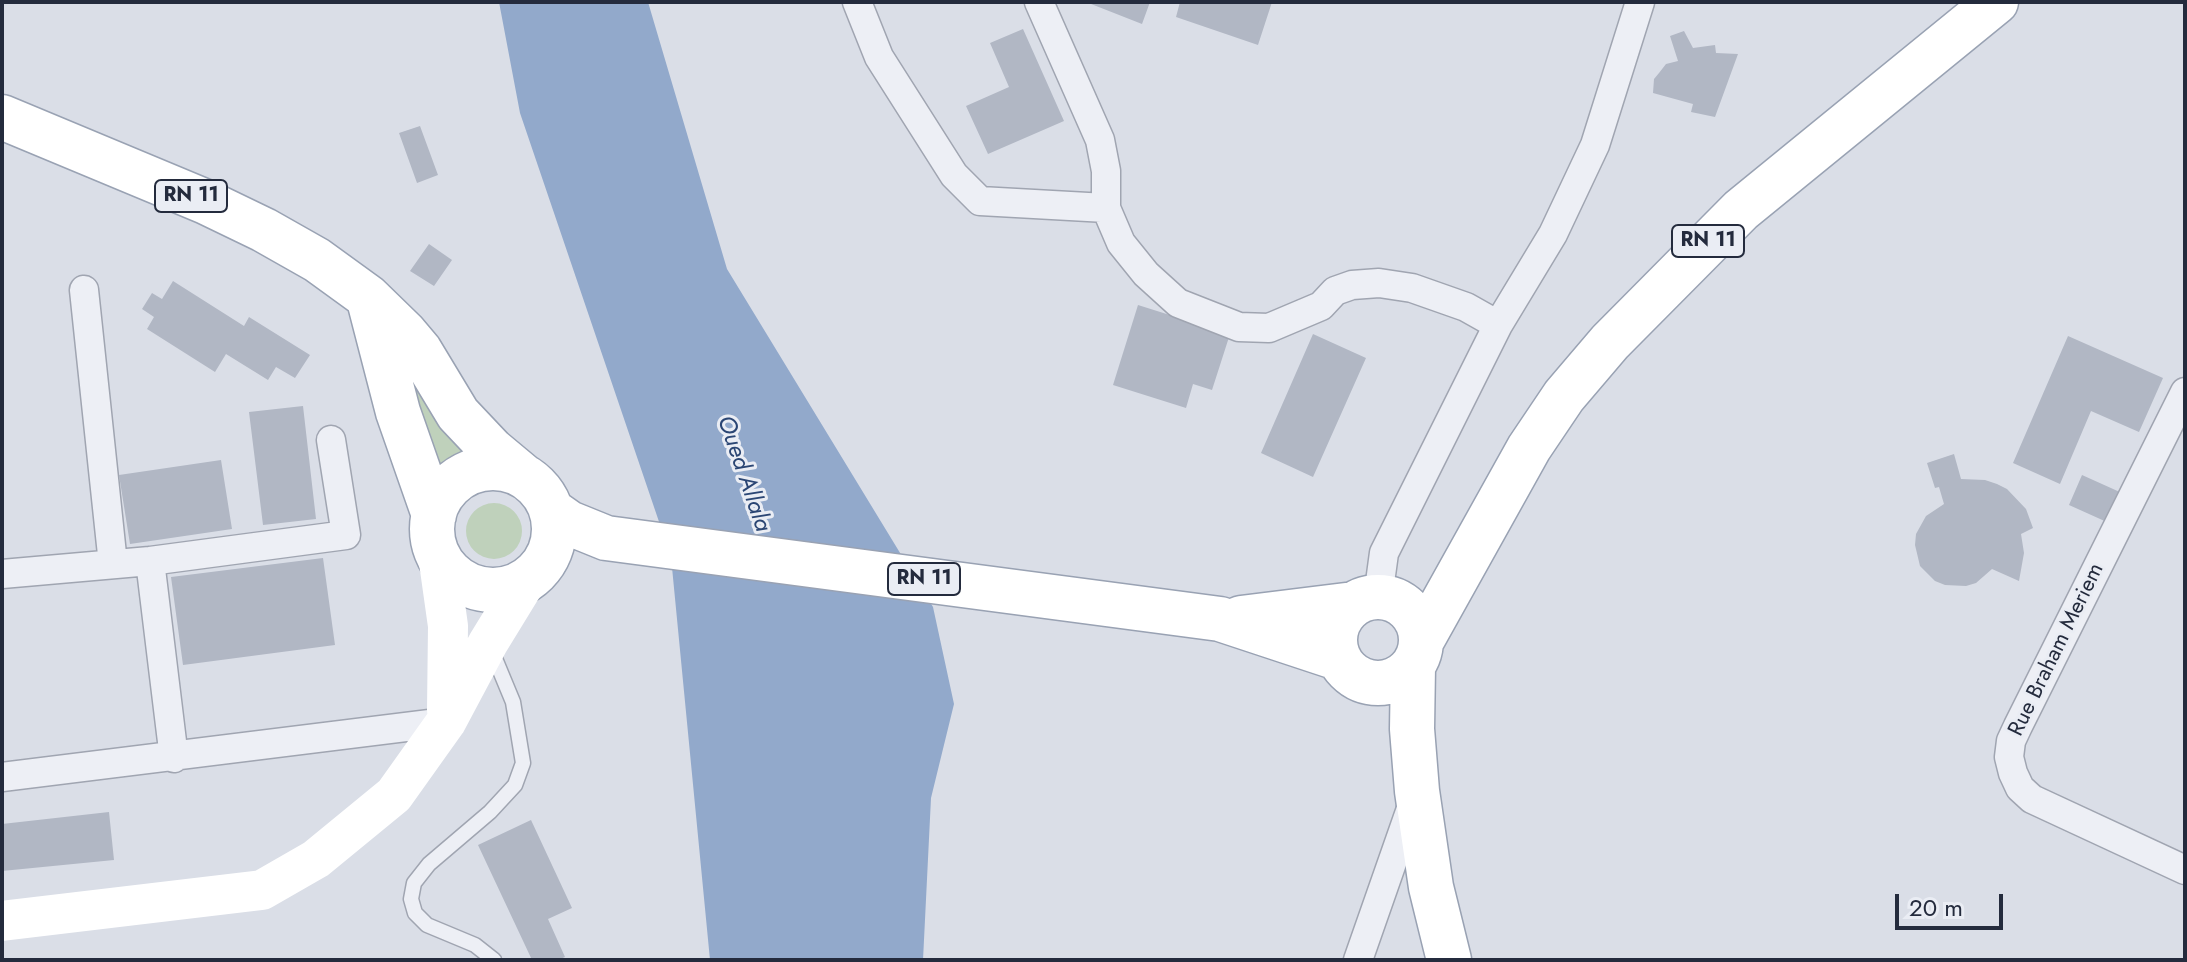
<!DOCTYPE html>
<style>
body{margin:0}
#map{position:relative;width:2187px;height:962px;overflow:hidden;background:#dadee7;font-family:Jost,sans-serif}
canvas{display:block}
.frame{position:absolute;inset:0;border:4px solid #242b3d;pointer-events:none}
.scale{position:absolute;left:1895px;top:894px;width:108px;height:36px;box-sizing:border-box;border:4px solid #242b3d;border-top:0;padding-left:10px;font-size:24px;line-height:28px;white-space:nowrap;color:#242b3d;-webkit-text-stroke:6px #eaedf4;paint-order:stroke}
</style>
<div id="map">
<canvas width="2187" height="962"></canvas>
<div class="frame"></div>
<div class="scale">20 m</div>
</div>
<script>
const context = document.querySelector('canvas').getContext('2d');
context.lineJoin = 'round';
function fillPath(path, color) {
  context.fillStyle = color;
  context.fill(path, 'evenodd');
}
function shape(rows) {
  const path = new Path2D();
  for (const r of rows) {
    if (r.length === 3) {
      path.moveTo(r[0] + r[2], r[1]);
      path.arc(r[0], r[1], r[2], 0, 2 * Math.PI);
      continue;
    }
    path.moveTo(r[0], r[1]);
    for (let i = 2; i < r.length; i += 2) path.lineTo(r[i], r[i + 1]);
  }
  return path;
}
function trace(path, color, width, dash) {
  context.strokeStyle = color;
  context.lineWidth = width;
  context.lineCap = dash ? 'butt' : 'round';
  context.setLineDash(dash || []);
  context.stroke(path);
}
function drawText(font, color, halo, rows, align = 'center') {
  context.font = font + ' Jost,sans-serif';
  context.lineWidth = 6;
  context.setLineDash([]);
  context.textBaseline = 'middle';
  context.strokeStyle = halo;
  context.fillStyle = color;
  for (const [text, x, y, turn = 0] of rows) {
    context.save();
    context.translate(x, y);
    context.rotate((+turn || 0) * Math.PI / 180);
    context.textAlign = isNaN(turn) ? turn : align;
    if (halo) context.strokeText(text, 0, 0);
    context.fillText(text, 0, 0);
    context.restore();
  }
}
fillPath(shape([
 [392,341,474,458,437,477],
 [494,531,28]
]), '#bfd1bb');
fillPath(shape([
 [499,2,648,2,727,269,933,607,954,704,931,798,923,960,710,960,671,557,520,113]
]), '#92a9cb');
fillPath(shape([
 [1086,2,1150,2,1142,24],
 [1180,2,1272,2,1258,45,1176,17],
 [1023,29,1064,121,988,154,966,106,1009,87,990,43],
 [1684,31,1693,48,1715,45,1716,53,1738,54,1715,117,1691,112,1693,104,1653,93,1654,79,1659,73,1666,64,1678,61,1670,36],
 [420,126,438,175,417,183,399,133],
 [429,244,452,260,434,286,410,271],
 [173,281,244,326,249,317,310,355,295,378,276,367,268,380,226,354,215,372,147,329,154,317,142,309,152,293,162,299],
 [1138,305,1230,334,1212,390,1193,384,1186,408,1113,385],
 [1313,334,1366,358,1313,477,1261,453],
 [2068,336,2163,378,2139,432,2091,411,2060,484,2013,463],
 [303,406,316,519,263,525,249,412],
 [1954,454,1961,479,1985,480,1997,484,2007,489,2026,509,2033,528,2021,534,2024,553,2019,581,1992,569,1976,583,1966,586,1945,585,1935,581,1920,566,1915,545,1916,534,1926,516,1944,504,1939,487,1935,488,1927,463],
 [221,460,232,529,130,544,119,475],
 [2082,475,2122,493,2109,523,2069,505],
 [323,558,335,645,183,665,171,577],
 [109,812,114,860,2,871,2,824],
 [531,820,572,908,548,919,565,957,558,960,532,960,478,845]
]), '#b1b7c4');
const lane = shape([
 [491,649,513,702,523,763,515,785,490,812,429,864,414,883,411,899,415,913,427,925,475,945,494,960]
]);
const street = shape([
 [857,2,879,57,954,175,980,201,1106,208],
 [1039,2,1100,140,1106,171,1106,208,1121,243,1146,274,1178,303,1239,327,1269,328,1321,306,1335,291,1352,285,1379,283,1412,288,1466,307,1498,325],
 [84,290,113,564],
 [2185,392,2018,726,2011,741,2009,757,2013,773,2020,788,2032,799,2185,870],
 [150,561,174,758],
 [2,574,150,561,346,535,331,440],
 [1378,597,1384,553,1498,325,1553,234,1595,145,1640,2],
 [2,777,446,722],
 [1358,960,1414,800]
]);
const primary = shape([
 [2,117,206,202,264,230,317,260,368,297,404,332,420,351,458,414,492,450,522,475],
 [369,300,398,412,434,515],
 [493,529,61],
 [552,511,569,523,606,538,1220,619,1338,658],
 [1378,640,43],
 [1241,618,1354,604],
 [1422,640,1529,448,1564,396,1610,342,1741,210,1996,2],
 [1413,667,1412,729,1417,791,1431,887,1449,960]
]);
trace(lane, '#a0a5b1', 17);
trace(street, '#a0a5b1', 31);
trace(primary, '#99a2b3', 47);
trace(lane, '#edeff5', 14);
trace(street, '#edeff5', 28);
trace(shape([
 [439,562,448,626,447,710],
 [2,921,262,890,316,859,394,795,446,722,488,643,526,581]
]), '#fff', 40);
trace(primary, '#fff', 44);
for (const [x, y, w] of [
 [191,196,72],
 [1708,241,72],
 [924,579,72]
]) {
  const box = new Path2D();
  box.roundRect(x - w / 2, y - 16, w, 32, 6);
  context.fillStyle = '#eaedf4';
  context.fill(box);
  trace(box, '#242b3d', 2);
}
drawText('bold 20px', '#242b3d', null, [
 ["RN 11",191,196],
 ["RN 11",1708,241],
 ["RN 11",924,579]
]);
drawText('22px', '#242b3d', '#eaedf4', [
 ["Rue Braham Meriem",2057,650,-64]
]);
drawText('italic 24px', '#2b4674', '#eaedf4', [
 ["Oued Allala",743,474,71]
]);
</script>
